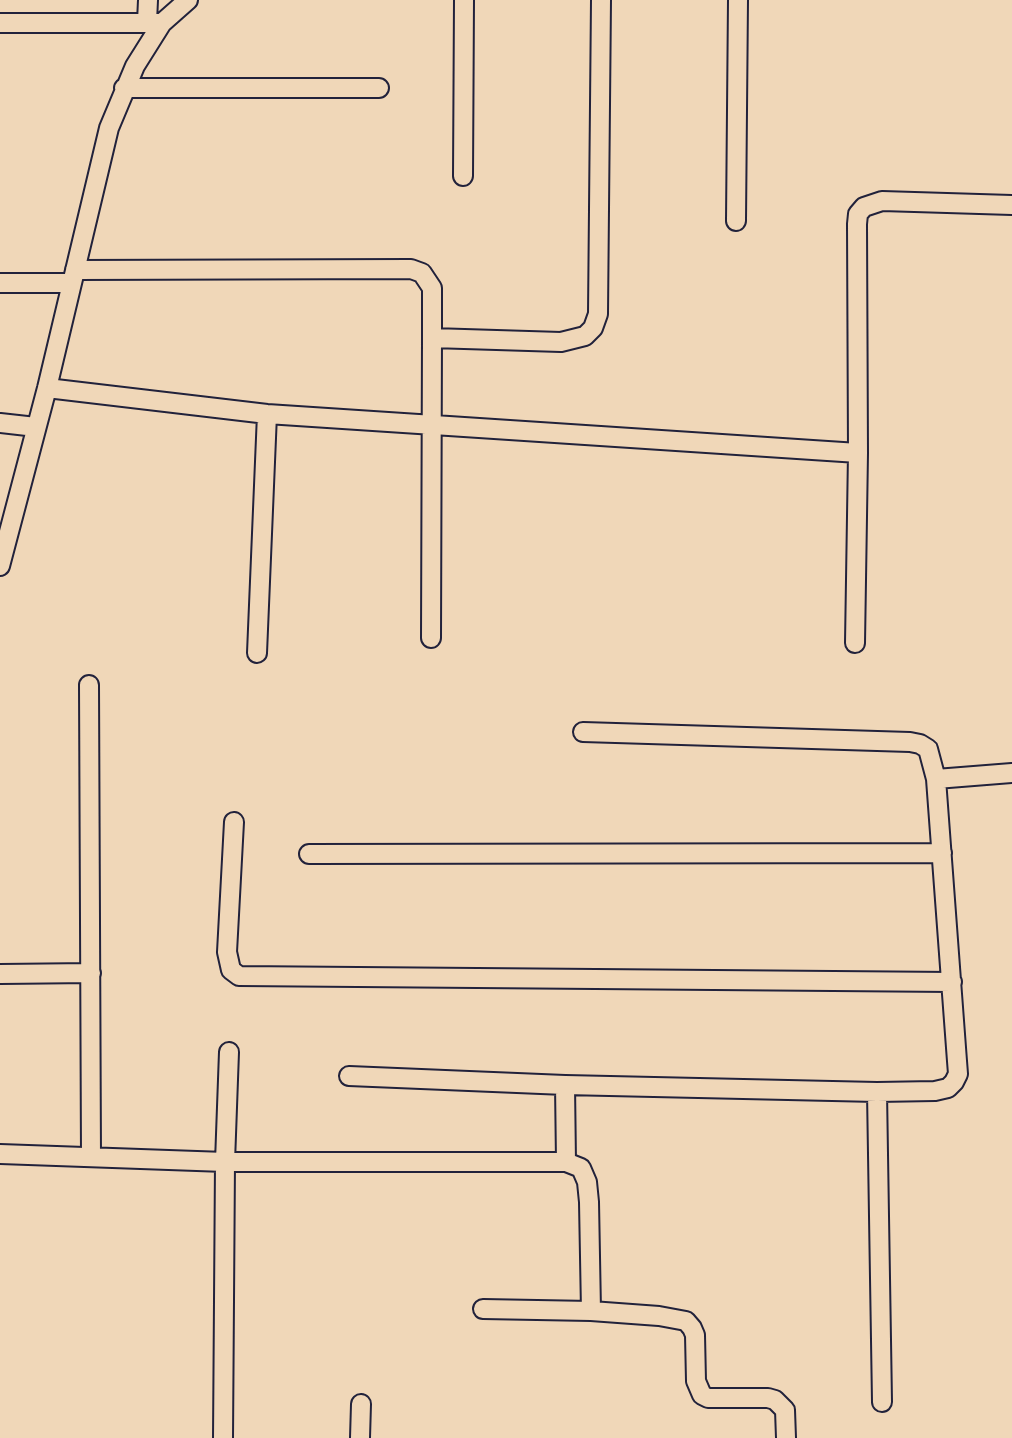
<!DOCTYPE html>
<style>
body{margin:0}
canvas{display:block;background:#f0d7b8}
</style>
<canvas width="1012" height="1438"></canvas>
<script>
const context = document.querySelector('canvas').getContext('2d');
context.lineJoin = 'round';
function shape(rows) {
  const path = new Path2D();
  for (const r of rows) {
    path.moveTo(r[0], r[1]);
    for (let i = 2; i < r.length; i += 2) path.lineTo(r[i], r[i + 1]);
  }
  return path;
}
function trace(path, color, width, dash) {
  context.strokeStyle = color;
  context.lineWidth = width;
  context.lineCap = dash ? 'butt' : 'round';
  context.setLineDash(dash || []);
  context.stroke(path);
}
const minor = shape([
 [147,22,148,0],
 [0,23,162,23],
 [124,88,379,88],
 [463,176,464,0],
 [736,221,738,0],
 [75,270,411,269,422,273,432,288,432,338,561,342,585,336,593,328,598,314,601,0],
 [0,283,71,283],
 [47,388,267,414,858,453],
 [0,423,36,427],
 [0,566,47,388,109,128,135,66,162,23,188,0],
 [431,638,432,338],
 [855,643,858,453,857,224,858,214,864,207,882,201,1012,205],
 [257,653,267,414],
 [89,685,91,1157],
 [583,732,910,742,920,744,928,749,936,779],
 [234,822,227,952,231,970,239,976,952,982],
 [309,854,942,853],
 [0,974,91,973],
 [349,1076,565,1085,877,1092,935,1091,948,1088,954,1082,958,1074,957,1061,936,779,1012,773],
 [565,1085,566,1162],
 [877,1092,882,1402],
 [0,1154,225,1162,566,1162,581,1168,587,1182,589,1202,591,1311],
 [483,1309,591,1311,659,1316,686,1321,692,1328,695,1335,696,1381,702,1395,708,1398,768,1398,775,1400,785,1410,786,1438],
 [223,1438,225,1162,229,1052],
 [360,1438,361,1404]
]);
trace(minor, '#22223b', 22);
trace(minor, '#f0d7b8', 18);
</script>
